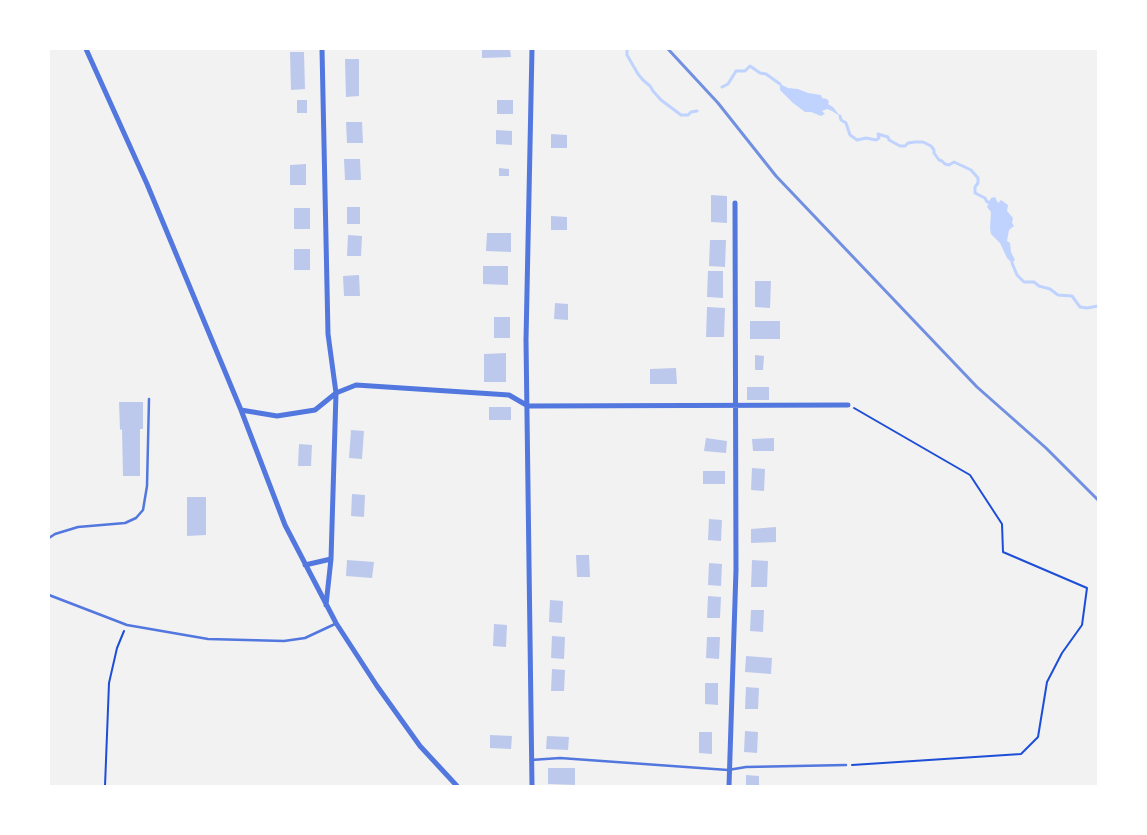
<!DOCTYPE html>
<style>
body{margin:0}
#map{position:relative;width:1147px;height:835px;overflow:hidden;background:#f2f2f2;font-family:Overpass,sans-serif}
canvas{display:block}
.frame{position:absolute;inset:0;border:50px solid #fff;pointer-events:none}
</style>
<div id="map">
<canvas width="1147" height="835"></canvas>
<div class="frame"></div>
</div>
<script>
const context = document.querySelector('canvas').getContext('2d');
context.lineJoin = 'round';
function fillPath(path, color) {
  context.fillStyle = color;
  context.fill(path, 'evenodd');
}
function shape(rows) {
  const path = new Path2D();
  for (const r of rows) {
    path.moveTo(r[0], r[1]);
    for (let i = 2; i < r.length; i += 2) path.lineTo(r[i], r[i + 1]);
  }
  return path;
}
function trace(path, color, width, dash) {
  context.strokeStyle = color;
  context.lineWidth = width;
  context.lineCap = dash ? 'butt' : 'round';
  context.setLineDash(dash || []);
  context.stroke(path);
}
fillPath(shape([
 [780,84,788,88,798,89,808,93,821,95,822,98,827,99,829,102,828,104,833,107,840,116,832,111,827,109,822,111,825,114,821,116,811,112,805,112,793,103,780,90],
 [995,197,998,203,1001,200,1008,205,1007,211,1013,218,1012,223,1014,226,1009,230,1007,241,1010,243,1011,252,1015,260,1012,263,1007,258,1000,243,991,234,990,228,991,212,987,207,991,198]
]), '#bfd3fe');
trace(shape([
 [627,49,627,55,638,74,643,80,650,86,653,91,661,100,681,115,688,115,691,112,697,111],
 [722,87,728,84,736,71,745,71,750,66,760,73,766,74,780,84],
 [840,116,841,120,846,123,850,135,857,140,866,138,876,140,879,138,878,134,888,137,889,140,900,146,905,146,908,143,915,142,923,142,931,146,934,150,934,153,939,160,942,161,945,164,949,165,954,162,971,170,978,178,978,183,975,187,975,193,985,198,987,202,989,202],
 [1012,263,1017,275,1024,282,1034,282,1039,286,1050,289,1058,295,1072,296,1080,307,1087,308,1098,306]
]), '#bfd3fe', 3);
fillPath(shape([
 [482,49,510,49,511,57,482,58],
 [290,52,304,52,305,89,291,90],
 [345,59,359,59,359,96,346,97],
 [297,100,307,100,307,113,297,113],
 [497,100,513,100,513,114,497,114],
 [346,122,362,122,363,143,347,143],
 [496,130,512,131,512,145,496,144],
 [551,134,567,135,567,148,551,148],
 [344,159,360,159,361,180,345,180],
 [306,164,306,185,290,185,290,165],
 [499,168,509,169,509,176,499,176],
 [711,195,727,196,727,223,711,222],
 [347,207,360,207,360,224,347,224],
 [294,208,310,208,310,229,294,229],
 [551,216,567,217,567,230,551,230],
 [487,233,511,233,511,252,486,251],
 [348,235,362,236,361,256,347,256],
 [710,240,726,240,725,267,709,266],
 [294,249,310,249,310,270,294,270],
 [483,266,508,266,508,285,483,284],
 [708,271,723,271,723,298,707,297],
 [359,275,360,296,344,296,343,276],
 [755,281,771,281,770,308,755,307],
 [555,303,568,304,568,320,554,319],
 [707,307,725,308,724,337,706,337],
 [494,317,510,317,510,338,494,338],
 [750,321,780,321,780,339,750,339],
 [506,353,506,382,484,382,484,354],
 [755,355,764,356,763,370,755,370],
 [676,368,677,384,650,384,650,369],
 [747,387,769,387,769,400,747,400],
 [119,402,143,402,143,429,140,429,140,476,123,476,122,429,120,430],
 [489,407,511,407,511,420,489,420],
 [351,430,364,431,362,459,349,458],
 [706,438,727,441,726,453,704,451],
 [774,438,774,451,753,451,752,439],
 [299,444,312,445,311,466,298,466],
 [752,468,765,469,764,491,751,490],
 [703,471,725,471,725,484,703,484],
 [352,494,365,495,364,517,351,516],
 [187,497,206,497,206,535,187,536],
 [709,519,722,520,721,541,708,540],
 [776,527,776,542,751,543,751,529],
 [576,555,589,555,590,577,577,577],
 [347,560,374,562,372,578,346,576],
 [752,560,768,561,767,587,751,587],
 [709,563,722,564,721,586,708,585],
 [708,596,721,597,720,618,707,618],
 [550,600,563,601,562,623,549,622],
 [751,610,764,610,763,632,750,631],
 [494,624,507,625,506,647,493,646],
 [552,636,565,637,564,659,551,658],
 [707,637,720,637,719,659,706,658],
 [746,656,772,658,771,674,745,672],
 [552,669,565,670,564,691,551,691],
 [705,683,718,683,718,705,705,704],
 [746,687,759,688,758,709,745,709],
 [745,731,758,732,757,753,744,752],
 [699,732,712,732,712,754,699,753],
 [490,735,512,736,511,749,490,748],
 [547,736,569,737,568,750,546,749],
 [548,768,575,768,575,785,548,784],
 [746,775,759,776,759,786,746,786]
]), '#bdc9ec');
trace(shape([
 [852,765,1021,754,1038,737,1047,682,1062,653,1082,625,1087,588,1003,552,1002,524,970,475,854,408],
 [105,786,109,683,117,648,124,631]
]), '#1d4ed8', 2);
trace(shape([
 [49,538,55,534,78,527,125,523,136,518,143,510,147,486,149,399],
 [49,595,127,625,208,639,284,641,305,638,335,624],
 [531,760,560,758,728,770,746,767,846,765]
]), '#5277de', 2.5);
trace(shape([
 [86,49,147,184,241,410,285,525,336,623,377,686,420,746,457,786],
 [322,49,328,334,336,393,331,559,326,605],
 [241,410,277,416,315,410,336,393,356,385,509,395,528,406,848,405],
 [305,565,331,559],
 [532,786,526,340,532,49],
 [729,786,736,570,735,203]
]), '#5277de', 5);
trace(shape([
 [668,49,718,103,776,176,977,387,1046,448,1098,500]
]), '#7290e2', 3);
</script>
